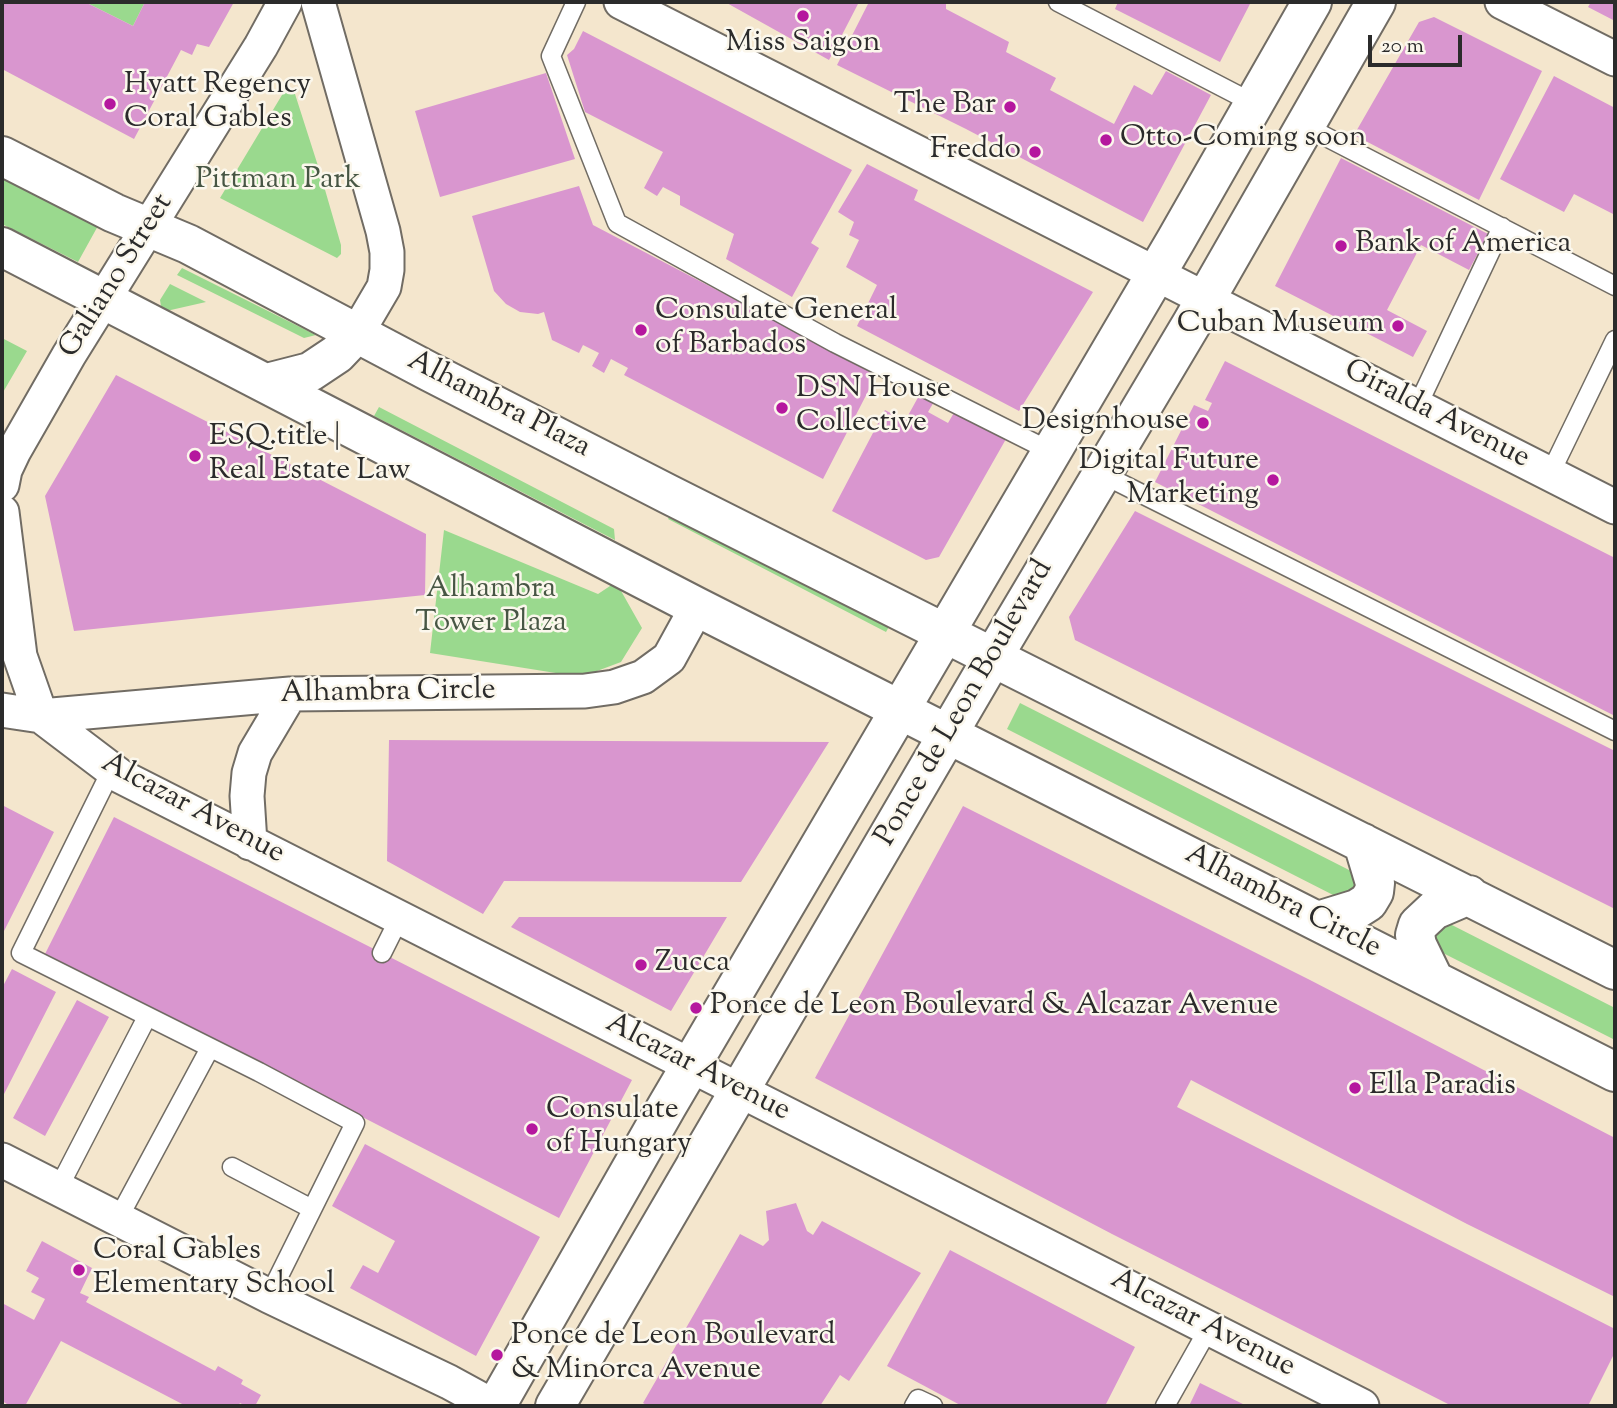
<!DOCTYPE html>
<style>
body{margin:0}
#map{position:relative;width:1617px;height:1408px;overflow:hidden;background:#f4e6cd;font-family:"Sorts Mill Goudy",serif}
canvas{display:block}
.frame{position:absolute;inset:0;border:4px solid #2b2b2b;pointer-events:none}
.scale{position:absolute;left:1368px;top:35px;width:94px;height:32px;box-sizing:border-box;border:4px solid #2b2b2b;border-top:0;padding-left:9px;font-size:21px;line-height:24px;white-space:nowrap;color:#2b2b2b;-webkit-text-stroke:5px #fbf7ec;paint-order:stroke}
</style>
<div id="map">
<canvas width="1617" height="1408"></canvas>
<div class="frame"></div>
<div class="scale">20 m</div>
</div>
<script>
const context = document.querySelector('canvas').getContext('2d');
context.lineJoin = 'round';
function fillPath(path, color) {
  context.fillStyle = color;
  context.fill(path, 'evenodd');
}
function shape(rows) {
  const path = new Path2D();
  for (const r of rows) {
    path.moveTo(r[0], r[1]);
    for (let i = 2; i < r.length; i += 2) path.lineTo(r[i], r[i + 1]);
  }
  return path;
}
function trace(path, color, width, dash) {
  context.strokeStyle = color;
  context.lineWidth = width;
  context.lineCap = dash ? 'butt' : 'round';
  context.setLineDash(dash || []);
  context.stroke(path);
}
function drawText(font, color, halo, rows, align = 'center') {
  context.font = font + ' "Sorts Mill Goudy",serif';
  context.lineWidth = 5;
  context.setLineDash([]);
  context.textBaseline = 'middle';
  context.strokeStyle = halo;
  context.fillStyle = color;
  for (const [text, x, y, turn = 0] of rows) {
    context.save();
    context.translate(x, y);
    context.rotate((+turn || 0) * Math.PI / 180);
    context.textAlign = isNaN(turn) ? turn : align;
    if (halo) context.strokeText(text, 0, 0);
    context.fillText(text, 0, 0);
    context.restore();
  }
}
fillPath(shape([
 [85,2,145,2,133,26],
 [285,90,290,90,295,94,319,169,341,245,341,254,337,258,220,198],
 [2,175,99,224,78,262,2,224],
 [182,268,316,335,304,338,177,275],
 [170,284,206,302,162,312,160,300],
 [2,338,27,351,2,394],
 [379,407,614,529,615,540,374,416],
 [671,514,890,625,886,632,668,519],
 [444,530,598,594,616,582,642,628,621,662,581,677,430,653],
 [1020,703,1353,872,1356,891,1341,899,1007,729],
 [1450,924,1615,1008,1615,1040,1437,950,1432,931]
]), '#9ad98e');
fillPath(shape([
 [2,2,85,2,133,26,145,2,234,2,209,47,197,44,192,55,181,50,134,139,2,69],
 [725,2,859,2,829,60],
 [869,2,946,2,946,9,1009,42,1006,52,1056,78,1050,90,1114,124,1134,85,1152,95,1166,71,1211,95,1143,222,966,129,837,65],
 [1118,2,1251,2,1220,62,1115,9],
 [1591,2,1615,2,1615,21,1588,7],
 [1434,17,1542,71,1479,200,1354,135,1419,22],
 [583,31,852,170,811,243,819,248,792,297,726,259,734,234,680,205,680,196,663,187,657,196,644,188,663,152,585,112,567,55,574,49],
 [546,73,575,159,440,197,415,111],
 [1554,76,1615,108,1615,215,1574,194,1564,212,1500,179],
 [1341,158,1488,234,1469,270,1421,245,1387,310,1427,331,1413,357,1275,286],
 [867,164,918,190,914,200,1093,292,1019,411,857,326,877,285,846,267,859,240,849,235,854,222,838,212],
 [579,186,593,225,877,374,823,479,624,375,628,368,611,359,604,373,592,366,599,353,583,345,579,353,552,340,544,312,538,314,520,312,506,304,494,291,472,216],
 [1225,361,1615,558,1615,716,1155,482,1194,405,1208,411,1212,403,1205,400],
 [116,375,426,534,425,595,74,631,45,496],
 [921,392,935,400,928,412,948,423,955,411,1006,439,939,557,926,560,832,511,885,410,905,421],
 [1135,511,1615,751,1615,909,1075,640,1069,617],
 [389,740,829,742,741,882,504,881,483,914,387,861],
 [2,805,54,832,2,935],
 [963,806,1310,980,1615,1138,1615,1297,1467,1224,1191,1080,1177,1107,1615,1329,1615,1352,1588,1406,1452,1406,1112,1234,815,1078],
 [114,817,632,1080,559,1218,45,954],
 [519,917,727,917,671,1011,511,927],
 [12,969,56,992,2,1098,2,988],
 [77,1000,109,1017,45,1136,13,1118],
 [365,1144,540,1237,476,1356,350,1288,363,1265,378,1273,395,1241,332,1206],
 [796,1203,807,1231,813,1235,822,1221,921,1273,849,1381,840,1375,820,1406,648,1406,643,1403,740,1234,763,1246,769,1240,766,1211],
 [42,1241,92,1268,80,1293,89,1297,86,1302,215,1371,218,1366,243,1380,241,1384,261,1395,255,1406,246,1406,240,1403,238,1406,186,1406,61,1341,25,1406,6,1406,7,1404,2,1401,2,1303,34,1320,45,1299,31,1292,39,1278,26,1271],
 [950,1250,1135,1347,1105,1406,962,1406,887,1366],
 [1200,1383,1247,1406,1189,1406]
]), '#d996cf');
const lane = shape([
 [576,2,551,56,617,223,835,343,1052,452],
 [1058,2,1253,103],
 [1305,126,1615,286],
 [1417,407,1502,227],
 [1102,474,1615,731],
 [1550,474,1615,340],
 [111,771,21,953,259,1072,355,1123,269,1296],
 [382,953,399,919],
 [232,1167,312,1209],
 [58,1189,147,1017],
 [118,1219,210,1048],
 [914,1406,918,1399,933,1406],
 [1165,1406,1209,1328]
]);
const street = shape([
 [318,2,383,231,387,252,387,270,384,287,357,333],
 [621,2,1615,507],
 [1502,2,1615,59],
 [2,485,5,470,14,451,69,355,261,46,285,2],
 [2,512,20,656,41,716],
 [2,710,41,716,290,694,585,691,614,687,643,677,669,658,697,607],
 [41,716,120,776,1362,1406],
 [250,843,247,796,249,773,255,753,290,694],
 [2,1160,269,1296,449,1382,493,1406]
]);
const secondary = shape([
 [2,156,114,213,188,244,430,372,668,494,1615,970],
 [2,247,697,607,1615,1072],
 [267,383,310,372,337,354,357,333],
 [1318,921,1357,909,1368,902,1374,892,1375,883,1363,843],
 [1433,978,1417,945,1415,935,1418,925,1434,910,1469,895],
 [496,1406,667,1106,1176,240,1312,2],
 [555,1406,993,657,1192,323,1376,2]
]);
trace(lane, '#716c64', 21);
trace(street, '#716c64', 37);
trace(secondary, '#716c64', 42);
trace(lane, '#fff', 18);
trace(street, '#fff', 33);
trace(secondary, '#fff', 38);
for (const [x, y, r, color] of [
 [803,16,7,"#b5179e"],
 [110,104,7,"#b5179e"],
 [1010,107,7,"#b5179e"],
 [1106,140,7,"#b5179e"],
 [1035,152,7,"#b5179e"],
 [1341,246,7,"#b5179e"],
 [1398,326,7,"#b5179e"],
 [641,330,7,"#b5179e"],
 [782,408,7,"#b5179e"],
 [1203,423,7,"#b5179e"],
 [195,456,7,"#b5179e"],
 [1273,480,7,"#b5179e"],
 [641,965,7,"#b5179e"],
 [696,1008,7,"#b5179e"],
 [1355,1088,7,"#b5179e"],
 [532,1129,7,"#b5179e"],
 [79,1270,7,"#b5179e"],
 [497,1355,7,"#b5179e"]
]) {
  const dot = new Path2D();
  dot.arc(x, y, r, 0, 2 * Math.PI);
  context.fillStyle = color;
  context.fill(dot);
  trace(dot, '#fbf7ec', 2.5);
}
drawText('30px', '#2b2b2b', '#fbf7ec', [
 ["Miss Saigon",803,45,"center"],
 ["Hyatt Regency",124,87],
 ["Coral Gables",124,121],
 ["The Bar",996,107,"right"],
 ["Otto-Coming soon",1120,140],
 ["Freddo",1021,152,"right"],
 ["Bank of America",1355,246],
 ["Consulate General",655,313],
 ["of Barbados",655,347],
 ["Cuban Museum",1384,326,"right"],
 ["DSN House",796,391],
 ["Collective",796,425],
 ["Designhouse",1189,423,"right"],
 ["ESQ.title |",209,439],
 ["Real Estate Law",209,473],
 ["Digital Future",1259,463,"right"],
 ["Marketing",1259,497,"right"],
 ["Zucca",655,965],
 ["Ponce de Leon Boulevard & Alcazar Avenue",710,1008],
 ["Ella Paradis",1369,1088],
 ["Consulate",546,1112],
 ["of Hungary",546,1146],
 ["Coral Gables",93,1253],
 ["Elementary School",93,1287],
 ["Ponce de Leon Boulevard",511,1338],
 ["& Minorca Avenue",511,1372]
], 'left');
drawText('30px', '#475644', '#fbf7ec', [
 ["Pittman Park",278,182],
 ["Alhambra",491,591],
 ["Tower Plaza",491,625]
]);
drawText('30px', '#2b2b2b', '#fbf7ec', [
 ["Galiano Street",118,277,-58],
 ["Alhambra Plaza",498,406,27],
 ["Giralda Avenue",1436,416,27],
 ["Alhambra Circle",388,694,-1],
 ["Ponce de Leon Boulevard",966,704,-60],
 ["Alcazar Avenue",192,810,28],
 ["Alhambra Circle",1282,903,27],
 ["Alcazar Avenue",697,1069,27],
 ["Alcazar Avenue",1202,1325,27]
]);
</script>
